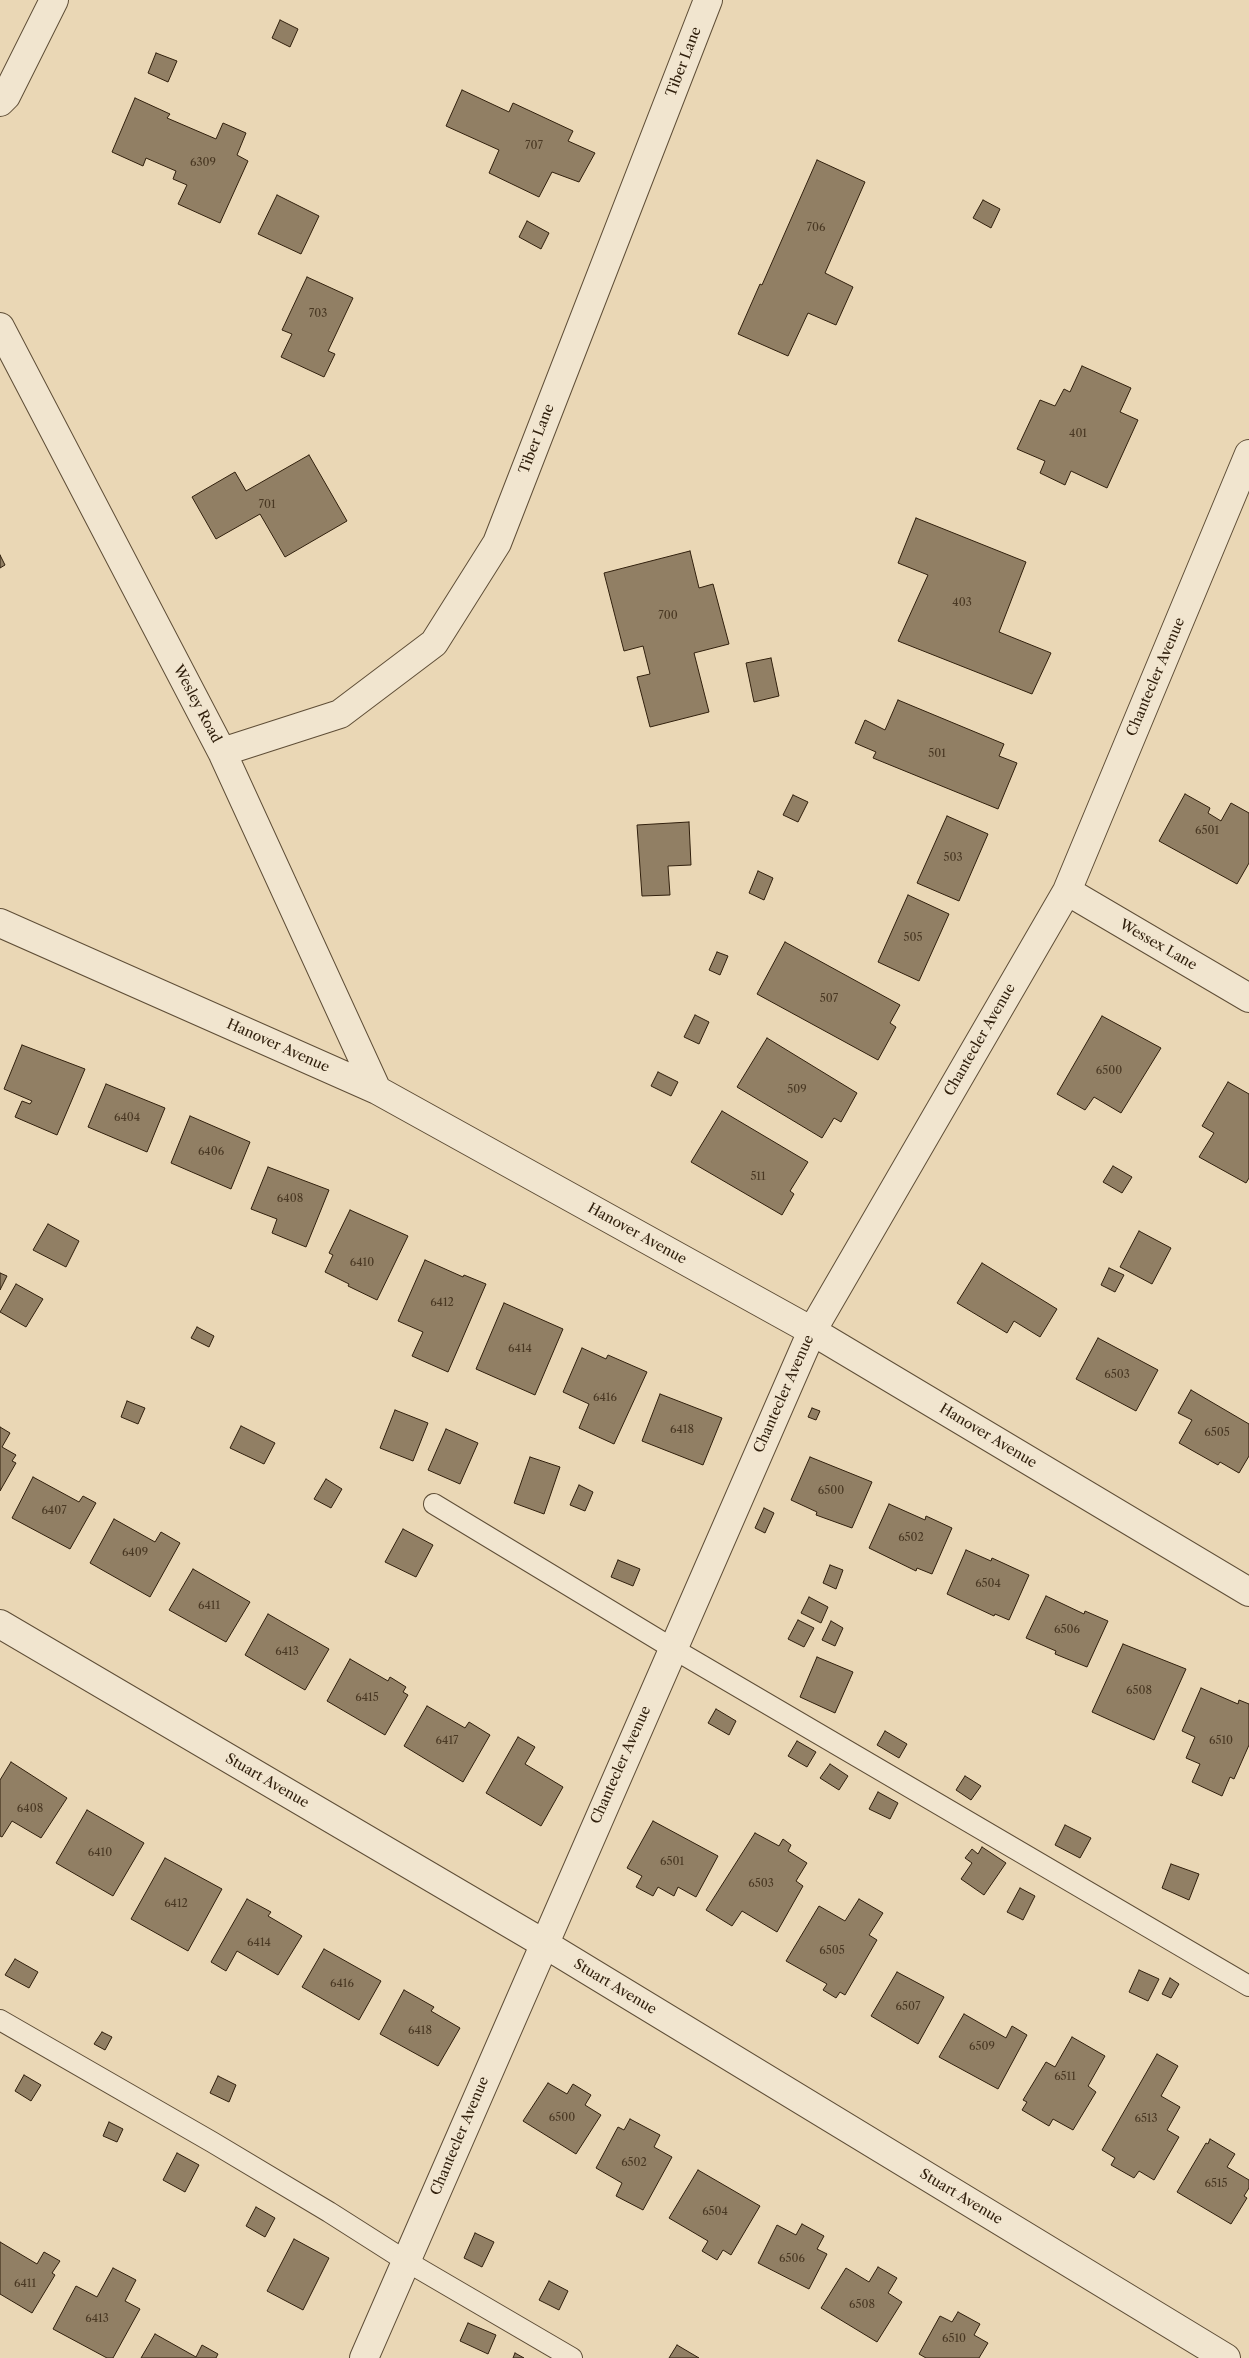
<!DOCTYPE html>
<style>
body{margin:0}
canvas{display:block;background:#ead7b5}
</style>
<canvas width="1249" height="2358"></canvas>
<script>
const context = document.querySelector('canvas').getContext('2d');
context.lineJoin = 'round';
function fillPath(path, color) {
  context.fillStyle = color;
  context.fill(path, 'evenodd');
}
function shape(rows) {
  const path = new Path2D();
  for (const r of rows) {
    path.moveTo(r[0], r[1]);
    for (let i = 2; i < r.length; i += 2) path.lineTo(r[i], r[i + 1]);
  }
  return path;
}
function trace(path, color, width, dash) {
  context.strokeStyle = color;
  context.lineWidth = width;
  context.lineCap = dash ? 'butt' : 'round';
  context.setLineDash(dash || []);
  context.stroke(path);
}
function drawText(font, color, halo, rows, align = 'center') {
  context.font = font + ' "Libre Caslon Text",serif';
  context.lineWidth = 5;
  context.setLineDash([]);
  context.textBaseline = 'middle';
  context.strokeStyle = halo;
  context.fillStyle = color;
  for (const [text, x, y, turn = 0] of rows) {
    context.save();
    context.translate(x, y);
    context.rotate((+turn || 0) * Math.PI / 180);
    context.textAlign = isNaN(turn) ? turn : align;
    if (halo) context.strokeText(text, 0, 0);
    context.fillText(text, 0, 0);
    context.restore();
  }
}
const building = shape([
 [280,20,298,29,290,47,272,38,280,20],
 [156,53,177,61,168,82,148,73,156,53],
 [462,90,509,112,513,103,573,131,568,141,595,153,579,182,552,172,539,197,489,173,499,150,446,126,462,90],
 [135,98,170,114,167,118,216,139,223,123,246,133,237,155,248,161,220,223,178,204,187,185,173,179,176,171,146,158,143,166,112,152,135,98],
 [817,160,865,182,825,273,853,287,836,325,808,313,788,356,738,334,760,284,762,285,817,160],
 [277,195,319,216,301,254,258,234,277,195],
 [983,200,1000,209,991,228,973,218,983,200],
 [527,221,549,233,541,249,519,237,527,221],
 [307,277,353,298,328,351,335,354,324,377,281,357,292,334,282,330,307,277],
 [1082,366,1131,388,1120,412,1138,420,1107,488,1071,471,1065,485,1040,473,1045,461,1017,449,1040,400,1055,406,1064,389,1070,392,1082,366],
 [309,455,347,521,285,557,260,514,216,539,192,497,235,472,246,491,309,455],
 [916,518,1026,562,999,632,1051,653,1032,694,898,641,928,575,898,563,916,518],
 [690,551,699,588,713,584,729,644,694,653,709,712,650,727,637,677,650,674,643,646,624,651,604,573,690,551],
 [0,555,5,565,0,568,0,555],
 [771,658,779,696,754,702,746,663,771,658],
 [898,700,1004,744,999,756,1017,763,998,809,873,758,876,752,855,743,865,720,885,730,898,700],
 [1185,794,1210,808,1208,813,1221,821,1231,803,1249,813,1249,863,1237,884,1159,841,1185,794],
 [793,795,808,802,798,822,783,815,793,795],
 [947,816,988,834,959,901,917,883,947,816],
 [689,822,691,865,668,866,670,895,642,896,637,825,689,822],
 [758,871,773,878,764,900,749,893,758,871],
 [908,895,949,914,919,981,878,962,908,895],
 [785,942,900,1005,890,1023,896,1027,878,1060,757,994,785,942],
 [717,952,728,956,720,975,709,970,717,952],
 [695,1015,709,1022,699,1044,684,1037,695,1015],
 [1102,1016,1161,1048,1121,1113,1094,1097,1085,1110,1057,1094,1102,1016],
 [767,1038,857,1093,841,1122,834,1118,822,1138,737,1087,767,1038],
 [22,1045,85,1069,57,1135,15,1117,22,1101,30,1104,32,1101,4,1089,22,1045],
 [658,1072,678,1082,671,1096,651,1086,658,1072],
 [1228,1082,1249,1094,1249,1178,1246,1183,1199,1157,1214,1133,1202,1126,1228,1082],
 [106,1084,165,1108,147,1152,88,1127,106,1084],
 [722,1111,808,1162,790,1191,794,1194,782,1215,691,1162,722,1111],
 [190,1116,250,1142,231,1189,171,1163,190,1116],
 [1113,1166,1132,1177,1122,1193,1103,1182,1113,1166],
 [268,1167,329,1190,306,1247,272,1233,277,1219,251,1209,268,1167],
 [350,1210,408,1236,377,1300,348,1286,349,1284,325,1272,333,1255,329,1253,350,1210],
 [48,1224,79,1241,66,1267,33,1250,48,1224],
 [1139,1231,1171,1248,1152,1284,1120,1267,1139,1231],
 [425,1260,463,1277,464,1275,486,1284,448,1372,412,1356,423,1332,398,1321,425,1260],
 [982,1263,1057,1309,1040,1337,1014,1321,1007,1333,957,1303,982,1263],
 [1109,1268,1124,1275,1115,1292,1101,1285,1109,1268],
 [0,1273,7,1276,0,1290,0,1273],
 [16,1284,43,1299,26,1327,0,1312,16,1284],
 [504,1303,563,1329,535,1395,476,1369,504,1303],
 [197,1327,214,1336,209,1347,191,1338,197,1327],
 [1098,1338,1158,1370,1136,1411,1076,1379,1098,1338],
 [582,1348,606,1359,608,1355,647,1372,614,1444,579,1428,589,1404,563,1392,582,1348],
 [1191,1390,1249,1424,1249,1456,1239,1473,1220,1462,1218,1465,1179,1443,1192,1420,1178,1413,1191,1390],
 [660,1394,722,1418,703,1465,642,1441,660,1394],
 [127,1401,145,1408,138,1424,121,1417,127,1401],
 [812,1408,820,1411,816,1420,808,1417,812,1408],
 [395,1410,428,1423,413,1461,380,1448,395,1410],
 [241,1426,275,1443,264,1464,230,1448,241,1426],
 [0,1427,10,1433,2,1447,16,1455,12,1461,16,1463,0,1491,0,1427],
 [446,1429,478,1443,460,1484,428,1470,446,1429],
 [530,1457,560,1467,544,1514,514,1503,530,1457],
 [810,1457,872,1482,852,1528,816,1515,817,1512,791,1500,810,1457],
 [33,1477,79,1502,83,1496,96,1503,70,1549,12,1518,33,1477],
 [326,1479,342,1489,331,1508,314,1499,326,1479],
 [579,1485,593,1492,585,1511,570,1505,579,1485],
 [889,1504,925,1520,926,1516,952,1528,932,1574,917,1568,916,1571,869,1548,889,1504],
 [764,1508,774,1513,765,1533,755,1528,764,1508],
 [114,1519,155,1542,161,1532,180,1543,150,1597,90,1563,114,1519],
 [403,1529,433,1545,416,1577,385,1562,403,1529],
 [966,1550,991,1561,992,1558,1029,1575,1009,1620,995,1614,994,1616,947,1594,966,1550],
 [618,1560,640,1569,633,1586,611,1577,618,1560],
 [830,1565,843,1570,836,1589,823,1583,830,1565],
 [193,1569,250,1602,226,1642,169,1610,193,1569],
 [1046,1596,1084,1614,1085,1611,1108,1621,1087,1667,1055,1654,1056,1651,1026,1638,1046,1596],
 [809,1597,828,1607,821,1623,801,1613,809,1597],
 [268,1614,329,1649,305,1690,245,1655,268,1614],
 [798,1620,814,1628,804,1647,788,1639,798,1620],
 [831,1621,843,1628,835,1646,822,1640,831,1621],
 [1123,1644,1186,1669,1154,1740,1092,1712,1123,1644],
 [817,1657,853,1672,835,1713,800,1697,817,1657],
 [350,1659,388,1681,390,1677,406,1687,403,1692,408,1695,385,1735,327,1701,350,1659],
 [1201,1688,1238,1704,1239,1700,1249,1704,1249,1745,1234,1779,1230,1777,1222,1796,1192,1782,1200,1764,1186,1758,1195,1737,1182,1731,1201,1688],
 [427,1706,465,1728,469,1722,490,1735,463,1782,404,1746,427,1706],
 [716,1709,736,1721,729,1735,708,1723,716,1709],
 [885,1731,907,1744,899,1758,877,1745,885,1731],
 [518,1737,535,1747,525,1764,563,1787,541,1826,486,1793,518,1737],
 [797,1741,816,1752,807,1767,788,1756,797,1741],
 [11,1762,67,1798,41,1838,12,1821,2,1837,0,1836,0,1780,11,1762],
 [830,1764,848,1776,839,1790,820,1778,830,1764],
 [965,1776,981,1786,971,1800,956,1790,965,1776],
 [878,1792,898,1803,890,1819,869,1809,878,1792],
 [87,1810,144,1843,113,1896,56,1863,87,1810],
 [653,1821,718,1856,696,1897,678,1887,674,1896,658,1887,653,1896,636,1887,642,1876,627,1868,653,1821],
 [1065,1825,1091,1838,1080,1858,1055,1845,1065,1825],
 [755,1833,779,1846,783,1839,791,1845,788,1851,807,1863,796,1881,803,1886,777,1932,742,1911,732,1926,706,1910,755,1833],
 [982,1847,1006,1863,984,1895,961,1879,972,1863,965,1858,972,1849,978,1854,982,1847],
 [165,1858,222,1889,188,1951,131,1919,165,1858],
 [1171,1864,1199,1874,1189,1900,1162,1888,1171,1864],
 [1020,1888,1035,1896,1023,1920,1007,1912,1020,1888],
 [247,1899,271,1912,268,1916,302,1936,278,1975,237,1951,226,1971,211,1962,247,1899],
 [859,1899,883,1913,869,1935,877,1940,845,1995,840,1992,836,1998,823,1990,827,1984,786,1961,819,1906,845,1921,859,1899],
 [324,1949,381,1981,359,2020,302,1987,324,1949],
 [15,1959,38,1972,29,1988,5,1975,15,1959],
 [1139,1970,1159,1979,1148,2001,1129,1992,1139,1970],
 [897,1972,944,1997,918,2044,871,2016,897,1972],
 [1170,1978,1179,1984,1171,1998,1162,1994,1170,1978],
 [404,1990,434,2007,431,2011,460,2028,438,2066,380,2034,404,1990],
 [964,2014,1006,2038,1012,2026,1027,2035,998,2089,939,2057,964,2014],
 [102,2032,112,2037,105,2050,94,2044,102,2032],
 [1072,2037,1105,2056,1088,2086,1096,2092,1073,2130,1053,2119,1049,2126,1022,2110,1027,2102,1023,2100,1046,2062,1055,2067,1072,2037],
 [1157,2054,1178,2066,1161,2096,1180,2107,1167,2130,1179,2137,1154,2180,1139,2171,1134,2178,1111,2165,1115,2158,1102,2150,1157,2054],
 [24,2075,41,2085,31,2101,15,2091,24,2075],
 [218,2076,236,2085,229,2102,210,2093,218,2076],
 [548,2083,567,2094,573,2084,591,2095,585,2105,601,2115,576,2154,523,2121,548,2083],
 [630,2119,660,2135,654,2147,672,2157,643,2210,616,2196,622,2183,596,2168,618,2127,624,2130,630,2119],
 [109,2122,123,2129,117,2142,103,2136,109,2122],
 [1210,2139,1235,2154,1227,2167,1249,2180,1249,2188,1244,2196,1247,2198,1231,2224,1177,2192,1206,2143,1208,2144,1210,2139],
 [177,2153,199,2165,185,2192,163,2180,177,2153],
 [698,2170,760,2206,731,2255,723,2250,717,2260,702,2251,708,2241,669,2218,698,2170],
 [256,2207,275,2218,265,2237,246,2226,256,2207],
 [802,2224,824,2236,817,2249,827,2254,809,2289,758,2263,777,2225,796,2235,802,2224],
 [475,2233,494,2242,482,2267,464,2258,475,2233],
 [294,2239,329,2258,303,2310,267,2291,294,2239],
 [0,2242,37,2264,44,2252,60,2261,52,2273,55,2275,32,2313,0,2294,0,2242],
 [878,2267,897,2278,888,2293,902,2302,877,2342,821,2308,846,2268,869,2282,878,2267],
 [113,2268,136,2280,125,2301,140,2309,113,2358,107,2358,53,2329,76,2286,97,2297,113,2268],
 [549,2281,568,2291,559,2310,539,2300,549,2281],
 [958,2312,980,2324,974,2335,988,2343,979,2358,926,2358,919,2354,940,2316,952,2322,958,2312],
 [468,2323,496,2335,488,2354,460,2341,468,2323],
 [155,2334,196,2357,202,2345,218,2354,216,2358,141,2358,155,2334],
 [677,2345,699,2358,669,2358,677,2345],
 [515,2353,524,2358,513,2358,515,2353]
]);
fillPath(building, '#917f64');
trace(building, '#31200d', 1);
const service = shape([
 [434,1504,672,1648,1249,1986],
 [0,2020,212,2142,329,2212,406,2261,572,2358]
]);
const minor = shape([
 [0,102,6,96,54,0],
 [0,327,222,752,377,1090],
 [222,752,340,714,434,643,497,543,708,0],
 [1067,891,1249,998],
 [0,923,377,1090,812,1331,1249,1592],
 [0,1624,543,1943,1226,2358],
 [364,2358,812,1331,1067,891,1249,454]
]);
trace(service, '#5f4e37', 22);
trace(minor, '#5f4e37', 30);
trace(service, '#f1e5cf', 20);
trace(minor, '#f1e5cf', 28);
drawText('11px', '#493823', null, [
 ["707",534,146],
 ["6309",203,163],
 ["706",816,228],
 ["703",318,314],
 ["401",1078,434],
 ["701",267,505],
 ["403",962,603],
 ["700",668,616],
 ["501",937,754],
 ["6501",1207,831],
 ["503",953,858],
 ["505",913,938],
 ["507",829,999],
 ["6500",1109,1071],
 ["509",797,1090],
 ["6404",127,1118],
 ["6406",211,1152],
 ["511",758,1177],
 ["6408",290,1199],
 ["6410",362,1263],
 ["6412",442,1303],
 ["6414",520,1349],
 ["6503",1117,1375],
 ["6416",605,1398],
 ["6418",682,1430],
 ["6505",1217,1433],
 ["6500",831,1491],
 ["6407",54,1511],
 ["6502",911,1538],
 ["6409",135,1553],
 ["6504",988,1584],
 ["6411",209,1606],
 ["6506",1067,1630],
 ["6413",287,1652],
 ["6508",1139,1691],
 ["6415",367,1698],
 ["6417",447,1741],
 ["6510",1221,1741],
 ["6408",30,1809],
 ["6410",100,1853],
 ["6501",672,1862],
 ["6503",761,1884],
 ["6412",176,1904],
 ["6414",259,1943],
 ["6505",832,1951],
 ["6416",342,1984],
 ["6507",908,2007],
 ["6418",420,2031],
 ["6509",982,2047],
 ["6511",1065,2077],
 ["6500",562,2118],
 ["6513",1146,2119],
 ["6502",634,2163],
 ["6515",1216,2184],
 ["6504",715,2212],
 ["6506",792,2259],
 ["6411",25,2284],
 ["6508",862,2305],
 ["6413",97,2319],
 ["6510",954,2339]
]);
drawText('14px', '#31200d', '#f1e5cf', [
 ["Tiber Lane",684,62,-69],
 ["Tiber Lane",537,439,-69],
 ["Chantecler Avenue",1156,677,-67],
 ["Wesley Road",197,704,62],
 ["Wessex Lane",1158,945,30],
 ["Chantecler Avenue",980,1040,-60],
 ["Hanover Avenue",278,1046,24],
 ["Hanover Avenue",637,1234,29],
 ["Chantecler Avenue",784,1394,-66],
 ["Hanover Avenue",988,1436,31],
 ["Chantecler Avenue",621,1765,-66],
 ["Stuart Avenue",267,1781,30],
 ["Stuart Avenue",615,1987,31],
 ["Chantecler Avenue",460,2136,-67],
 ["Stuart Avenue",961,2197,31]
]);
</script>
